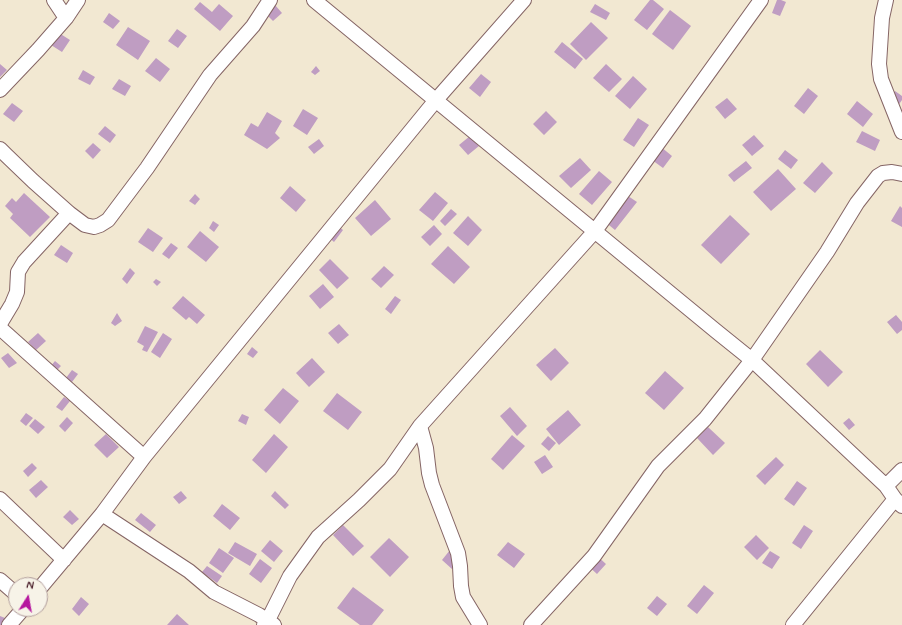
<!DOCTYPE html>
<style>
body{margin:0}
#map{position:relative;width:902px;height:625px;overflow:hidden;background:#f2e8d2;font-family:Mynerve,sans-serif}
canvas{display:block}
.north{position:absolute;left:8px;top:577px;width:40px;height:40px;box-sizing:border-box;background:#f7f3e8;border:1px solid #b29e9c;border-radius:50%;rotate:11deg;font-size:11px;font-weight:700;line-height:16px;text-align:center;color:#4a1f2b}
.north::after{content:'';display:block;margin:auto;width:14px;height:18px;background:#b5179e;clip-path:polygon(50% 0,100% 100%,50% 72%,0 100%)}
</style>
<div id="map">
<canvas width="902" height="625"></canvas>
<div class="north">N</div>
</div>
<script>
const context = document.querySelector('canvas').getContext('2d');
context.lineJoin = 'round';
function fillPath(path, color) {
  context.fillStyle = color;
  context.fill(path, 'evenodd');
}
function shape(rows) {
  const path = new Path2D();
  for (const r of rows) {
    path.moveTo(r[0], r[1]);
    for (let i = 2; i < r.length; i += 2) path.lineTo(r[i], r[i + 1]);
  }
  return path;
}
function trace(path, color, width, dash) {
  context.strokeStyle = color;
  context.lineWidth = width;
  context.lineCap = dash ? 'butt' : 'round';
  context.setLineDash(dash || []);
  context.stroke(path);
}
fillPath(shape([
 [650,0,653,0,664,9,647,30,634,20],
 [777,0,781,0,786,2,780,16,772,13],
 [200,2,212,12,219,4,233,16,220,31,194,9],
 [595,4,610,13,606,20,590,12],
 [275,5,282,13,273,21,265,13],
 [670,10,691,26,673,50,652,34],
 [109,13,120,21,113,29,103,22],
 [591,22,608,38,586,60,570,44],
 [128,27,150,41,138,60,116,45],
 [177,29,187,36,178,48,168,41],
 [59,33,70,40,62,52,51,45],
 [562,42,583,59,575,69,554,52],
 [156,58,170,69,160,82,145,71],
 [0,64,7,70,0,77],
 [606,64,622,79,609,92,593,78],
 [316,66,320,71,315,75,311,72],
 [83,70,95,77,90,85,78,79],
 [481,74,491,82,480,97,469,88],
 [633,76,647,89,630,109,615,96],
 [119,79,131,86,125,96,112,89],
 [808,88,818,96,804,114,794,106],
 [895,91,902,96,902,100,895,110,886,104],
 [727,98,737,109,725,119,715,107],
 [857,101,873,114,863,127,847,114],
 [12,103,23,111,14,122,3,114],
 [303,109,318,118,307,135,293,126],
 [546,111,557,122,544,135,533,124],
 [267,112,282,121,275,133,280,138,267,149,244,135,251,123,258,127],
 [638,118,649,125,634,147,623,140],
 [105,126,116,135,110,143,98,134],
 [862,131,880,140,875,151,856,142],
 [754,135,764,146,752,156,742,145],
 [470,136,479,146,468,155,459,145],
 [319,139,324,146,314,154,308,147],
 [93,143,101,150,93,159,85,151],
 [661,147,672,156,663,168,652,160],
 [785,150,798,160,791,169,778,159],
 [580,158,591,170,571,188,559,176],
 [746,161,752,168,734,182,728,175],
 [822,162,833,173,815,193,803,183],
 [778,169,796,189,771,211,753,192],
 [599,171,612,182,592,205,579,194],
 [290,186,306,200,296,212,280,198],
 [435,192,448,203,433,221,419,210],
 [24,193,50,217,30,237,10,218,13,214,5,206,12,198,16,202],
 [195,194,200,199,195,205,189,201],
 [625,194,637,202,615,230,604,221],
 [375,200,391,219,371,236,355,218],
 [900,206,902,208,902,227,891,221],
 [451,209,457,214,445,226,440,221],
 [730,215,750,234,721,264,701,245],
 [468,216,482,230,468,246,453,233],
 [213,221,219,225,214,232,209,228],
 [336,224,343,230,334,242,327,236],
 [434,225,442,234,430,246,421,237],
 [148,228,163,238,153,252,138,242],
 [200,231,219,247,206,262,187,247],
 [171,243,178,248,169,259,162,254],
 [61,245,73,253,67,263,54,255],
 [448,246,470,267,454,284,431,264],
 [330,259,349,278,337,289,319,270],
 [384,266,394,275,381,288,371,279],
 [130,268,135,273,127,284,122,279],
 [156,279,161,282,157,286,153,282],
 [323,284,334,297,320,309,309,296],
 [183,296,205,315,197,324,189,317,186,320,172,308],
 [395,296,401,300,391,314,385,309],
 [117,313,122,321,115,326,111,323],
 [896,315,902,322,902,330,897,334,887,322],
 [339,324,349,335,338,344,328,333],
 [145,326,158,332,147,352,142,350,144,346,137,342],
 [38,333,46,341,36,350,28,342],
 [163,333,172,339,160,358,151,352],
 [252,347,258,352,253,358,247,354],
 [555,348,569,363,551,381,536,365],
 [820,350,843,372,828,387,806,364],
 [8,353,17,363,9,368,1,358],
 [312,358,325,372,309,387,296,373],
 [55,361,61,366,55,372,50,367],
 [72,370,78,374,72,382,66,378],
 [665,371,684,388,664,410,645,393],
 [283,388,299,401,280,424,264,410],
 [337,393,362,412,348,430,323,411],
 [64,397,70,401,62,411,56,407],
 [510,407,527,426,517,436,500,416],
 [568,410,581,425,559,445,546,429],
 [26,413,33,418,26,426,20,421],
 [242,414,249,417,246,425,238,421],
 [67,417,73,423,65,432,59,426],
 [849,418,855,425,849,430,843,423],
 [35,419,45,427,38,434,29,426],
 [708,427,725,443,713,455,697,438],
 [106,434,119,447,107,458,94,445],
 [274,434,288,447,266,473,252,460],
 [512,435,525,446,503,470,491,459],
 [548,436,556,443,549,451,541,444],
 [545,455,553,467,542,474,534,462],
 [776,457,784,465,765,485,756,476],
 [32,463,37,468,28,477,23,471],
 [41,480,48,487,36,498,29,490],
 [797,481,807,488,794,506,784,499],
 [181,491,187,498,179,504,173,497],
 [275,491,289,505,285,509,271,496],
 [222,504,240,518,230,530,213,516],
 [70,510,79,519,72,525,63,517],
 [141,513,156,525,150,532,135,520],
 [343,525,364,546,353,556,333,535],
 [804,525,813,531,801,549,792,543],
 [756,535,769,548,757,560,744,547],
 [389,538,409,557,390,577,370,557],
 [270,540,283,551,274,562,261,551],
 [235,542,257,554,250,566,228,553],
 [508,542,525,554,514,568,497,555],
 [219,548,234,558,223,573,209,563],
 [450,550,461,559,452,569,442,560],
 [770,551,780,557,772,569,762,563],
 [595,554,606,564,597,574,586,564],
 [260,559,272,568,261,583,249,574],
 [207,566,222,576,217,583,202,572],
 [704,585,714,593,697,614,687,606],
 [353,587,384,610,372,625,360,625,337,608],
 [657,596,667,604,657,616,647,608],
 [81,597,89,604,79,616,72,609],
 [177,614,189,625,167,625],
 [0,616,5,618,3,625,0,625]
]), '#bf9dc2');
const minor = shape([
 [54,0,66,18],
 [314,0,716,331,752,360,886,486,895,499,902,506],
 [886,0,882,18,879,64,881,79,902,132],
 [0,90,38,50,66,18,78,0],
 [0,149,6,155,33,181,69,213,85,225,94,227,100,225,108,220,147,168,210,75,253,26,270,0],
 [0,324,12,304,17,292,18,272,24,262,69,213],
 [0,328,144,457],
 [420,426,426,448,429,473,432,485,458,553,460,566,461,586,463,597,480,625],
 [886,486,902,470],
 [0,499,64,560],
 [102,514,189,571,214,592,259,615,274,625],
 [0,580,16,594],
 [40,588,102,514,144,457,436,100,524,0],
 [9,625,23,609],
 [264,625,268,620,290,576,318,537,359,500,390,469,420,426,595,231,761,0],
 [531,625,594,556,658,466,705,419,752,360,827,252,857,203,878,176,883,173,892,172,902,174],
 [793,625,895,499]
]);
trace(minor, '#856565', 16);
trace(minor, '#fff', 14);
</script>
